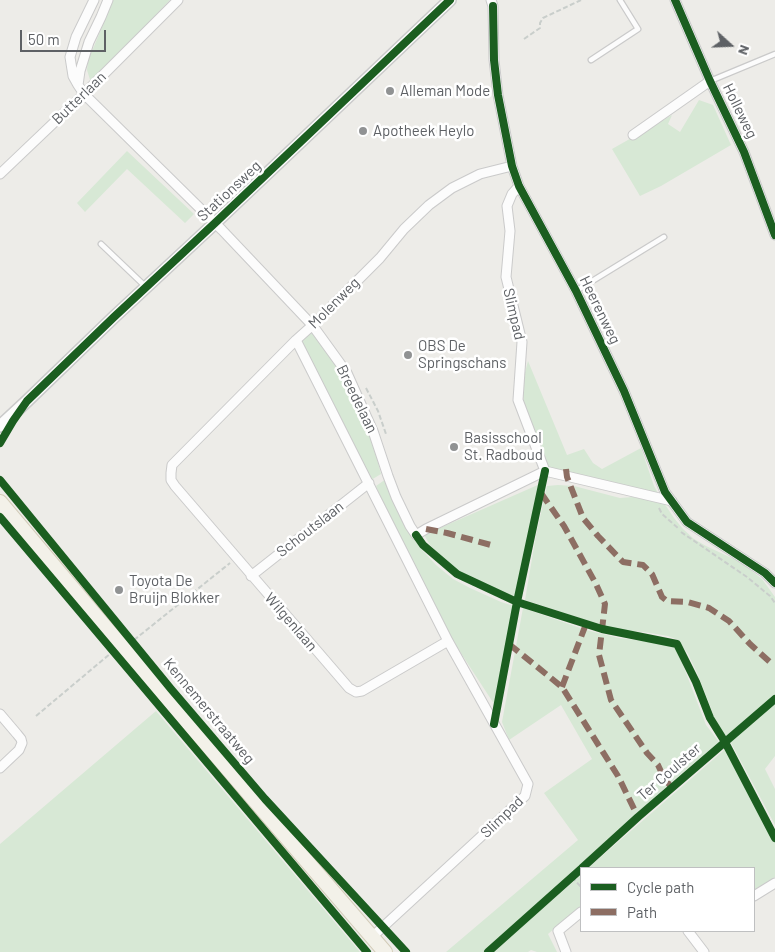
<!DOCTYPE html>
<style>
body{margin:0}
#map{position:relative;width:775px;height:952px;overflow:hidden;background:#edece8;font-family:Barlow,sans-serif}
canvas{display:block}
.legend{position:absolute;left:580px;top:867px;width:175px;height:65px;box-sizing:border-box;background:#fff;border:1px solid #bfc0c1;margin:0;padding:6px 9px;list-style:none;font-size:15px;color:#5e6165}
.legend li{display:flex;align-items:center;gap:10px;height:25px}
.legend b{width:25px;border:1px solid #bfc0c1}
.north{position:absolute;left:705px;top:20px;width:50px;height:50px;-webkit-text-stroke:4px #fff;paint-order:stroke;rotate:110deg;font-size:14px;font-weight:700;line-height:20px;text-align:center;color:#5e6165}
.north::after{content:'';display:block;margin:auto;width:18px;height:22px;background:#5e6165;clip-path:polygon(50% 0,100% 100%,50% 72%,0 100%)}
.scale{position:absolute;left:20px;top:30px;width:86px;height:22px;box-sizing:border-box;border:2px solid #5e6165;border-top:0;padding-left:6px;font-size:15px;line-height:18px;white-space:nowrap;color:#5e6165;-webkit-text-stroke:4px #fff;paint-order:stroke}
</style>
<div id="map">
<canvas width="775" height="952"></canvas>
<ul class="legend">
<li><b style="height:6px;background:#1b5e20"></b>Cycle path</li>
<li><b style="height:6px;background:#8d6e63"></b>Path</li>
</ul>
<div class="north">N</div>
<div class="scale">50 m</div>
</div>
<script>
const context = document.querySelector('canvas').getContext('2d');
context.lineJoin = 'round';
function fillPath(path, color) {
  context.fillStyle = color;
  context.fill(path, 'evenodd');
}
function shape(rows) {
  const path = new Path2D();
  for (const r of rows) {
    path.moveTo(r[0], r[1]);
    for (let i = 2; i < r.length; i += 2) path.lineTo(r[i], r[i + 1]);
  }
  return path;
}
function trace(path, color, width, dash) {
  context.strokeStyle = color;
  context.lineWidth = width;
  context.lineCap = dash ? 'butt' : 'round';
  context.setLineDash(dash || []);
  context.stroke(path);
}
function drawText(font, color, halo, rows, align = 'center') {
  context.font = font + ' Barlow,sans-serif';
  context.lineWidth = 5;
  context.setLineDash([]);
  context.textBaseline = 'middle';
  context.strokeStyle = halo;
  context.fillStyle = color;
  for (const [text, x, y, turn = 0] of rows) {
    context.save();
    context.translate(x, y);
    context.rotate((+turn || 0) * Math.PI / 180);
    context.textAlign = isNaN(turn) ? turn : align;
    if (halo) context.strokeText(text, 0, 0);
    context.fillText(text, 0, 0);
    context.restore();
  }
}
fillPath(shape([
 [113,0,170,0,91,83,87,70,88,61],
 [699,100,713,105,731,145,661,186,640,196,612,149,672,115,668,124,680,132],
 [127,151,194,214,185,223,127,169,85,212,77,203],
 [312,333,345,375,371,435,381,474,371,480,301,340],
 [528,361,567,455,584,449,593,463,602,469,641,448,654,486,659,495,547,468,524,406,523,396,523,380],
 [386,479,413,538,423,551,436,565,453,579,470,588,501,602,514,606,498,710,451,638,396,532,376,486],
 [540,484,516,597,504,593,474,580,458,571,443,558,430,545,424,535],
 [558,485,574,486,620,498,633,497,664,503,674,518,683,529,694,539,706,546,736,560,748,568,762,579,775,597,775,695,726,736,714,719,711,708,697,673,688,654,678,640,668,636,644,632,620,630,589,621,525,600,536,535,547,486],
 [523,608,586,630,619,638,643,641,666,645,675,648,683,665,706,725,719,742,675,779,483,952,446,952,578,840,544,793,592,759,561,705,509,740,502,722],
 [775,703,775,756,765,769,775,789,775,825,730,741],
 [156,711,360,952,0,952,0,844],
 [725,748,775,840,775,877,754,890,754,868,588,868,723,751],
 [581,875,581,906,548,934,557,952,537,952,531,950,528,952,493,952]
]), '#d7e8d5');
const service = shape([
 [591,60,638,29,620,0],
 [710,81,775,54],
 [101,244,145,286],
 [576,291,664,237]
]);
const minor = shape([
 [94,0,76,37,70,57,73,76,78,85,84,94,222,230,313,326,347,373,373,431,388,476,396,497,410,526,416,535,426,529,545,471,672,501],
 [491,0,493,6,494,60,498,95,512,166,519,186,576,291,624,391,665,492,687,522,765,573,775,583],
 [675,0,710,81,744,152,775,235],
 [78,85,80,71,89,42,101,17,108,0],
 [633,135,710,81],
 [0,174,84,94,178,0],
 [519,186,512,194,507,206,510,231,506,277,522,342,518,400,545,471],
 [296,340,448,641,528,784,525,796,372,937],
 [251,576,369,483],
 [448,641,362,691,356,692,349,688,175,486,171,480,171,473,172,465,296,340,315,323,380,258,404,229,429,205,452,188,480,174,512,166],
 [0,714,17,734,21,739,22,743,19,750,0,768],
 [754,896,775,883],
 [688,931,704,952],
 [566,952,558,931,581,912]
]);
const tertiary = shape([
 [0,426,27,401,114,317,215,223,450,0]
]);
const primary = shape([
 [0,502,96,616,385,952]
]);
trace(service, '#cacaca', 7);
trace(minor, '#cacaca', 11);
trace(tertiary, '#cacaca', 14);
trace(primary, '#d3ccb8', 16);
trace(shape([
 [524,39,540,28,540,23,543,18,581,0],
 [366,388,378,411,386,434],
 [659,508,662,514,678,528],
 [681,532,747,577,770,596,775,603],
 [134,640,230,563],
 [36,716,111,653],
 [572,877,581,887]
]), '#c9cecb', 2, [5, 2.5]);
trace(service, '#fcfcfc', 4.5);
trace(minor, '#fcfcfc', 9);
trace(tertiary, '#fcfcfc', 11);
trace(primary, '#f3f1e9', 14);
trace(shape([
 [566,469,567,477,583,518,598,536,623,562,643,565,652,574,662,597,667,601,688,602,709,608,729,621,750,644,771,663],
 [541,493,564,526,596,584,605,604,599,655,611,700,647,753,658,765,664,778,672,788],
 [426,529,447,533,491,545],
 [509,644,562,687,618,776,638,817],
 [562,687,586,624]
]), '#8d6e63', 6, [12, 6]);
trace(shape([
 [675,0,710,81,744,152,775,235],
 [493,6,494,60,498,95,512,166,519,186,576,291,624,391,665,492,687,522,765,573,775,583],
 [0,443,13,421,27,401,114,317,215,223,450,0],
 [0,480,171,689,265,799,406,952],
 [0,517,367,952],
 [416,535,423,545,457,574,517,602,602,629,677,644,696,682,710,718,725,742,775,838],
 [494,724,517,602,545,471],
 [582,868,638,817,775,699],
 [488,952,581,869]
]), '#1b5e20', 8);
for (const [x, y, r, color] of [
 [390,91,5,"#909293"],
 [363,131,5,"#909293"],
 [408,355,5,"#909293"],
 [454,447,5,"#909293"],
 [119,590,5,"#909293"]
]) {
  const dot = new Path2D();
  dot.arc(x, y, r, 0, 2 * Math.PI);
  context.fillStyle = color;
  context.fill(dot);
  trace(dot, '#fff', 2);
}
drawText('15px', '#5e6165', '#fff', [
 ["Alleman Mode",400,91],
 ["Apotheek Heylo",373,131],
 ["OBS De",418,346],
 ["Springschans",418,363],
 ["Basisschool",464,438],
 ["St. Radboud",464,455],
 ["Toyota De",129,581],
 ["Bruijn Blokker",129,598]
], 'left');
drawText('15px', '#5e6165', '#fff', [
 ["Butterlaan",79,98,-44],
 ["Holleweg",740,111,64],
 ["Stationsweg",229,191,-43],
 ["Molenweg",334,303,-45],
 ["Heerenweg",600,310,64],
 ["Slimpad",514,314,77],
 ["Breedelaan",357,399,64],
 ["Schoutslaan",310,529,-38],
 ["Wilgenlaan",291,622,49],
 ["Kennemerstraatweg",209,711,50],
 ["Ter Coulster",669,772,-41],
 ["Slimpad",502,817,-44]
]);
</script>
